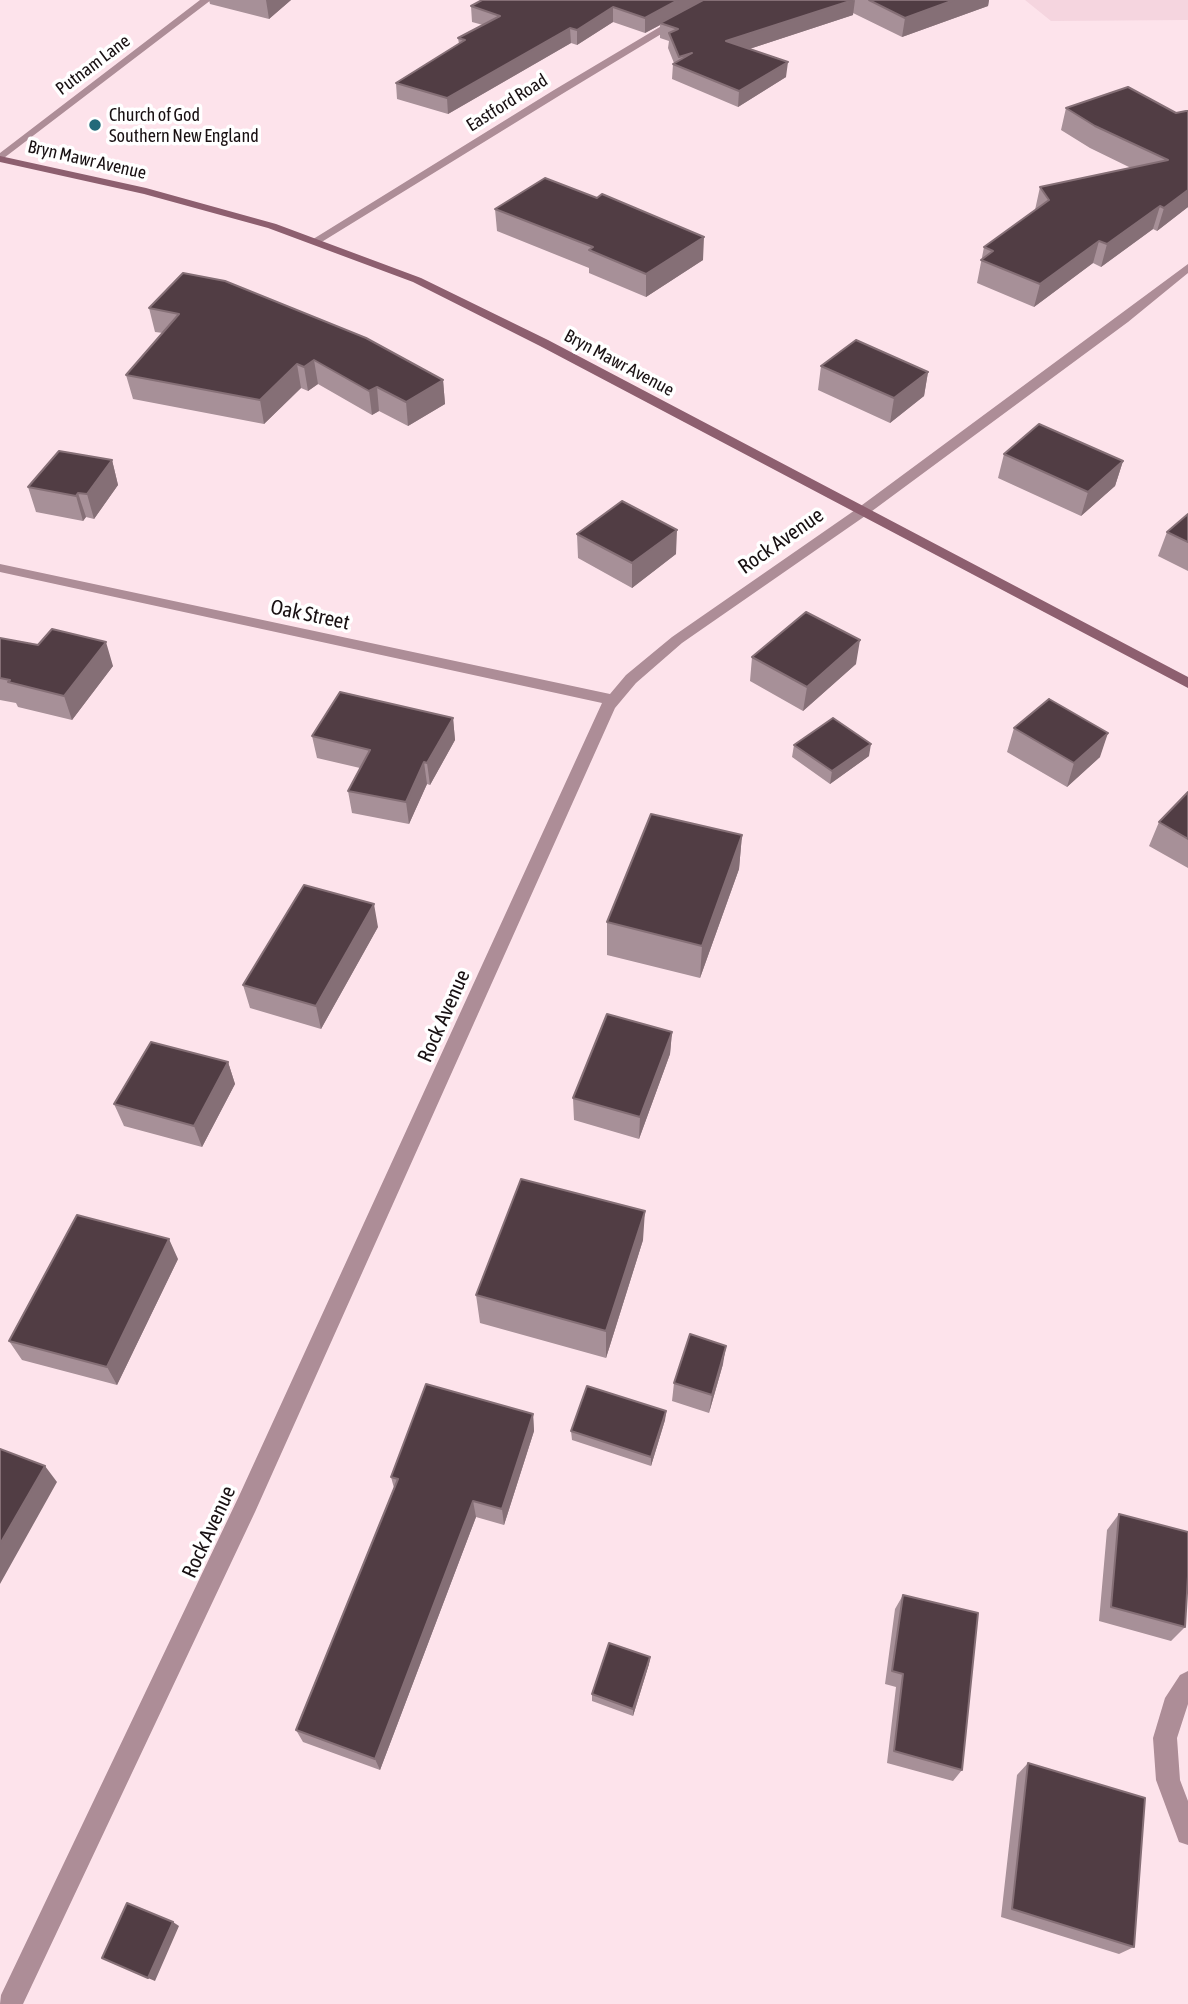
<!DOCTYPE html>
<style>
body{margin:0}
canvas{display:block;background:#fde3eb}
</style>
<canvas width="1188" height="2004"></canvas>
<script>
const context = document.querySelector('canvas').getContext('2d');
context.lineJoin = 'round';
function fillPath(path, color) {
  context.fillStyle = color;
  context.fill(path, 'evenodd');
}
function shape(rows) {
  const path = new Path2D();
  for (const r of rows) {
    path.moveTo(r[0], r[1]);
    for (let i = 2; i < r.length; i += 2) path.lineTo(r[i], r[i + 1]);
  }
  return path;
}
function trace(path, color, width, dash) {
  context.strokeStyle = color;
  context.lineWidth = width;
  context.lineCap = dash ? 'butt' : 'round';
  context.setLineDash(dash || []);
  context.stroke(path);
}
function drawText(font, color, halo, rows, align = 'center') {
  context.font = font + ' "Asap Condensed",sans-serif';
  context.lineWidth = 7;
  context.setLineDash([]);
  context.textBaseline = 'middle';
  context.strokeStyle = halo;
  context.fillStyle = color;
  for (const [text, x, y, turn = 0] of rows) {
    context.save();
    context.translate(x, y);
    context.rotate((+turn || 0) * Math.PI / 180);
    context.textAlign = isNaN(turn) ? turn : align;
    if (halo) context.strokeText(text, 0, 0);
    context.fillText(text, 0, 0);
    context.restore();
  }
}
fillPath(shape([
 [1025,0,1188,0,1188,20,1051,21]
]), '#f5d5df');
fillPath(shape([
 [1188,1671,1188,1704,1177,1738,1180,1780,1188,1801,1188,1845,1179,1842,1156,1780,1153,1738,1165,1698,1180,1675,1188,1671]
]), '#ad8d97');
fillPath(shape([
 [200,0,211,0,0,161,0,153,200,0],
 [711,0,724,0,691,16,562,94,320,243,310,241,554,90,685,12,711,0],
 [1188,264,1188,273,1128,322,868,514,682,643,636,683,615,708,255,1512,23,2004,0,2004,1,1995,239,1496,602,703,0,572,0,564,610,694,626,675,672,637,858,508,1188,264]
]), '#ad8d97');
fillPath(shape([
 [0,156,146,188,276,224,421,278,548,340,1188,677,1188,688,540,346,413,282,268,228,144,194,0,162,0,156]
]), '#8d5f6f');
fillPath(shape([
 [209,0,291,0,269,19,210,4],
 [482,0,989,0,988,6,902,37,853,13,853,15,749,49,786,77,738,107,672,79,673,64,674,63,668,48,669,41,660,38,660,25,645,33,613,22,577,45,571,43,448,114,397,99,396,83,459,44,458,38,483,25,472,22,471,6],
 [1066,108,1176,113,1188,207,1157,231,1153,229,1101,267,1093,263,1034,307,977,283,984,247,1035,210,1040,187,1131,168,1090,148,1061,130],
 [495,209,703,260,646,297,589,273,589,268,497,231],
 [183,273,443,380,445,404,408,426,379,411,372,415,318,384,308,391,301,388,264,424,133,399,126,375,163,333,155,332,149,308],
 [821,366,928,372,924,396,890,423,818,390],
 [1004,454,1123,461,1115,486,1081,516,998,478],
 [112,460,118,485,94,519,86,517,83,521,36,512,28,487],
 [1188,514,1188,571,1158,556,1167,532],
 [577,534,676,554,632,588,578,558],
 [0,638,38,645,113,666,72,720,18,707,16,703,0,700],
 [752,657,856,664,803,711,750,681],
 [453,718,455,740,430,785,427,784,409,824,352,813,348,791,360,768,317,758,312,736],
 [1014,728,1100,757,1067,787,1007,752],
 [794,745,869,756,830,784,792,757],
 [1188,792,1188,868,1149,846,1159,822],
 [742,835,739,869,700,978,607,955,607,922],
 [378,927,321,1029,250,1008,243,985],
 [672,1032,670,1054,639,1139,574,1120,573,1098],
 [228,1062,235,1084,202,1147,124,1126,114,1104],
 [643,1240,606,1358,480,1323,476,1295],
 [178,1259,117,1385,22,1360,9,1341],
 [723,1364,709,1413,672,1401,674,1383],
 [666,1411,665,1420,651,1466,572,1440,571,1431],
 [533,1414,534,1431,504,1525,476,1517,380,1770,303,1742,296,1730,394,1488,391,1477],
 [1119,1514,1185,1627,1171,1641,1099,1621,1107,1530],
 [903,1595,962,1770,953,1781,887,1763,896,1687,885,1684,895,1609],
 [650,1657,649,1664,633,1716,592,1701,592,1694],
 [1028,1763,1134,1947,1119,1954,1001,1917,1017,1775]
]), '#a79098');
fillPath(shape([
 [266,0,291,0,269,19],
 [678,0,706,0,660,23,660,25,645,33,645,18],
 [855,0,853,15,725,57,726,41],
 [954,0,989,0,988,6,902,37,905,18],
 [613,7,613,22,577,45,577,30],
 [570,28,571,43,448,114,447,98],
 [788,62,786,77,738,107,739,91],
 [1188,190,1188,207,1157,231,1164,208],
 [1160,206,1153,229,1101,267,1107,244],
 [704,237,703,260,646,297,646,274],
 [1099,241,1093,263,1034,307,1040,284],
 [314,360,318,384,308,391,304,367],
 [297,364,301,388,264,424,260,400],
 [928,372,924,396,890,423,894,398],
 [443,380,445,404,408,426,406,402],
 [377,387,379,411,372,415,369,391],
 [112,460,118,485,94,519,87,494],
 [1123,461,1115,486,1081,516,1088,492],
 [78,493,86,517,83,521,76,496],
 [677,530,676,554,632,588,632,563],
 [860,640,856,664,803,711,807,687],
 [106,642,113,666,72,720,64,696],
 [453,718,455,740,430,785,427,763],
 [1108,733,1100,757,1067,787,1074,763],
 [871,744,869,756,830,784,832,771],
 [424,762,427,784,409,824,406,802],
 [742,835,739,869,700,978,702,946],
 [374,904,378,927,321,1029,316,1006],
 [672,1032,670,1054,639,1139,640,1117],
 [228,1062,235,1084,202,1147,194,1126],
 [645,1211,643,1240,606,1358,606,1331],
 [169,1239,178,1259,117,1385,107,1367],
 [726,1346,723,1364,709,1413,712,1395],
 [666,1411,665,1420,651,1466,651,1457],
 [533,1414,534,1431,504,1525,502,1509],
 [45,1466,57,1482,0,1584,0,1544],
 [473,1501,476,1517,380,1770,375,1759],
 [650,1657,649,1664,633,1716,633,1709],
 [173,1922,179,1926,155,1981,148,1978]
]), '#856f76');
const building = shape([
 [482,0,678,0,645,18,613,7,577,30,570,28,447,98,396,83,465,40,458,38,500,16,471,6,482,0],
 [703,0,853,0,726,41,788,62,739,91,673,64,692,53,679,57,669,33,678,29,660,23,703,0],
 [869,0,954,0,905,18,869,0],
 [1128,87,1176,113,1186,111,1188,111,1188,190,1164,208,1160,206,1107,244,1099,241,1040,284,981,260,993,251,984,247,1049,200,1040,187,1168,160,1095,126,1066,108,1128,87],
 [545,178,597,198,602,194,704,237,646,274,589,250,593,247,495,209,545,178],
 [183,273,225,281,366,338,443,380,406,402,377,387,369,391,314,360,304,367,297,364,260,400,126,375,179,314,149,308,183,273],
 [856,340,928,372,894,398,821,366,856,340],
 [1039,424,1123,461,1088,492,1004,454,1039,424],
 [59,451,112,460,87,494,78,493,76,496,28,487,59,451],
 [622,501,677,530,632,563,577,534,622,501],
 [1188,514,1188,542,1167,532,1188,514],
 [806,612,860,640,807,687,752,657,806,612],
 [52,629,106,642,64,696,8,682,10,680,0,678,0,638,38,645,52,629],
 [340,692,453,718,427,763,424,762,406,802,348,791,370,750,312,736,340,692],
 [1049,699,1108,733,1074,763,1014,728,1049,699],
 [833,718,871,744,832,771,794,745,833,718],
 [1188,792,1188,839,1159,822,1188,792],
 [651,814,742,835,702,946,607,922,651,814],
 [304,885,374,904,316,1006,243,985,304,885],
 [607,1014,672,1032,640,1117,573,1098,607,1014],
 [151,1042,228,1062,194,1126,114,1104,151,1042],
 [521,1179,645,1211,606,1331,476,1295,521,1179],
 [77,1215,169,1239,107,1367,9,1341,77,1215],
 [690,1334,726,1346,712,1395,674,1383,690,1334],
 [426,1384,533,1414,502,1509,473,1501,375,1759,296,1730,398,1479,391,1477,426,1384],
 [587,1386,666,1411,651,1457,571,1431,587,1386],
 [0,1449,45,1466,0,1544,0,1449],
 [1119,1514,1188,1532,1188,1576,1185,1627,1111,1607,1119,1514],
 [903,1595,978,1613,962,1770,894,1751,903,1674,892,1671,903,1595],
 [609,1643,650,1657,633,1709,592,1694,609,1643],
 [1028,1763,1145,1798,1134,1947,1012,1909,1028,1763],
 [127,1903,173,1922,148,1978,102,1958,127,1903]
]);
fillPath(building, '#513d44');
trace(building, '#856f76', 2);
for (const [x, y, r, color] of [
 [95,125,7,"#236979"]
]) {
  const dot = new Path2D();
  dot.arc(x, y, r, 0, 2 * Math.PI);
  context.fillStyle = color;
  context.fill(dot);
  trace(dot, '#fff', 2.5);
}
drawText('18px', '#181012', '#fff', [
 ["Putnam Lane",93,65,-37],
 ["Eastford Road",507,103,-32],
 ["Bryn Mawr Avenue",87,160,13],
 ["Bryn Mawr Avenue",619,363,28]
]);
drawText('18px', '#181012', '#fff', [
 ["Church of God",109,115],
 ["Southern New England",109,136]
], 'left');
drawText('21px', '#181012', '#fff', [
 ["Rock Avenue",781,541,-35],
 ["Oak Street",310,615,12],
 ["Rock Avenue",444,1016,-66],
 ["Rock Avenue",209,1532,-65]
]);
</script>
